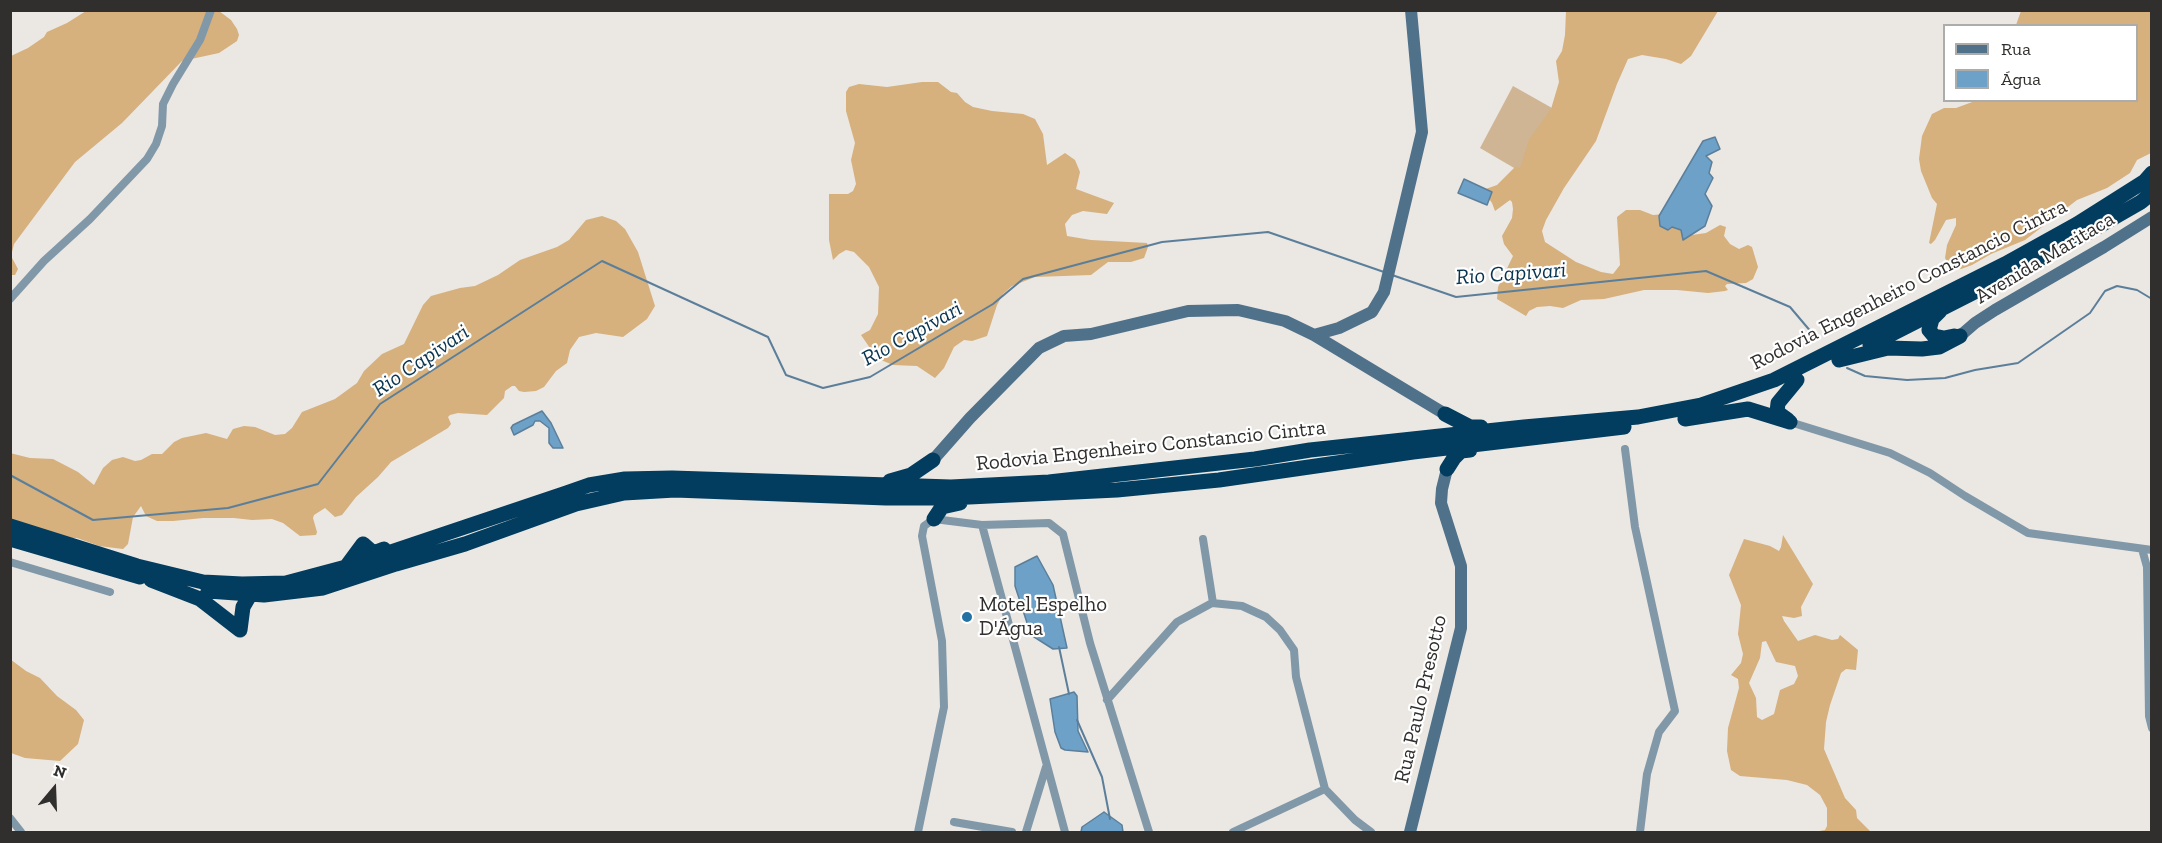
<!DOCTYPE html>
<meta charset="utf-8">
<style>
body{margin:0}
#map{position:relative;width:2162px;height:843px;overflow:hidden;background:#ebe7e3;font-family:"Zilla Slab",serif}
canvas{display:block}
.frame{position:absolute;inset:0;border:12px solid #302f2d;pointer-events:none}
.legend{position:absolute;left:1943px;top:24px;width:195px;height:78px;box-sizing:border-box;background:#fff;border:2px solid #acacab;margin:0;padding:8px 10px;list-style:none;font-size:18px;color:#302f2d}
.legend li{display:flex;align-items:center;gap:12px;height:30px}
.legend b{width:30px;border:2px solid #acacab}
.north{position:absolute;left:24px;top:759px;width:60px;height:60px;-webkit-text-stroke:4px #fff;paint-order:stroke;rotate:19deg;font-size:16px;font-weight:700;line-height:24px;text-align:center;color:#302f2d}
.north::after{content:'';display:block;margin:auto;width:21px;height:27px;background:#302f2d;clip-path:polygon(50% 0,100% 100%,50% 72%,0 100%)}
</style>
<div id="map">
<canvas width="2162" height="843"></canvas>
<div class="frame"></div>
<ul class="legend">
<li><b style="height:8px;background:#50718a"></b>Rua</li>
<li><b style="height:16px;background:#6da1c8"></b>Água</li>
</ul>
<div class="north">N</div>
</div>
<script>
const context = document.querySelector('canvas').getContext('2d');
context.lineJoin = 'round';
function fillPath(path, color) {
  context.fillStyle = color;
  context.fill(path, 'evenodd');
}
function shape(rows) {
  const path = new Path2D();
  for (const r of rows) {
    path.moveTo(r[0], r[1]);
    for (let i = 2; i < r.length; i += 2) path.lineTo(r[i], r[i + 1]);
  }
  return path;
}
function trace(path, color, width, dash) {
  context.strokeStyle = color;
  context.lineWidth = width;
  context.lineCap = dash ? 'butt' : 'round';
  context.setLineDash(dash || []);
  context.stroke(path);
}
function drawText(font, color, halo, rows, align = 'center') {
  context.font = font + ' "Zilla Slab",serif';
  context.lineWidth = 4.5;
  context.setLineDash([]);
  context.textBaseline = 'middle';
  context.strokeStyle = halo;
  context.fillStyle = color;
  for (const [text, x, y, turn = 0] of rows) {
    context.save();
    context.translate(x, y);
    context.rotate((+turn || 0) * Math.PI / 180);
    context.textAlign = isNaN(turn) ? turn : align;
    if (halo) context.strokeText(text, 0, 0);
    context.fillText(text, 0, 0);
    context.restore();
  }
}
fillPath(shape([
 [1513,86,1552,108,1521,172,1480,148]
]), '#cfb593');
fillPath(shape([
 [86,11,219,11,231,20,237,29,239,35,237,41,219,53,182,61,122,123,75,162,14,244,11,256,18,269,15,275,11,275,11,56,28,48,44,37,47,32,67,23],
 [1566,11,1718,11,1691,56,1681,64,1666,59,1642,55,1628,59,1617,84,1596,141,1564,188,1546,220,1542,231,1545,242,1576,262,1601,272,1613,274,1620,265,1617,217,1626,210,1640,210,1653,215,1665,214,1692,235,1706,233,1720,225,1726,227,1724,236,1730,244,1739,249,1748,245,1752,247,1758,267,1753,279,1746,283,1727,284,1725,286,1728,290,1725,291,1708,293,1677,290,1644,290,1604,299,1581,300,1563,308,1550,306,1537,307,1529,311,1526,316,1497,299,1498,287,1513,256,1504,244,1502,236,1512,218,1513,209,1512,202,1510,200,1495,211,1492,203,1483,190,1497,185,1515,167,1520,168,1529,140,1551,109,1559,82,1556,61,1562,51,1565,35],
 [2021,11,2151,11,2151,153,2137,160,2130,173,2107,188,2077,200,2025,240,1991,254,1972,265,1961,269,1948,263,1945,258,1947,245,1956,225,1956,218,1946,220,1935,240,1931,244,1929,243,1937,204,1932,198,1921,171,1919,159,1922,136,1932,114,1944,108,1956,108,1975,101,2136,100,2136,26,2016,25],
 [922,82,938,82,951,92,957,93,965,102,973,107,992,111,1023,114,1035,119,1043,134,1047,165,1065,153,1075,160,1080,172,1076,189,1114,203,1107,214,1083,211,1072,215,1065,224,1067,236,1091,240,1147,243,1148,247,1144,258,1131,262,1108,262,1091,275,1035,277,1012,286,1003,294,997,305,987,336,972,341,964,340,954,347,944,368,935,378,917,366,893,365,881,360,872,351,861,335,870,330,878,314,879,287,869,267,854,252,846,250,839,254,833,260,829,240,829,194,848,194,853,191,856,184,851,160,855,143,846,111,846,92,849,87,859,84,887,87],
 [602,216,616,221,625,229,638,252,655,306,647,319,623,337,596,333,579,337,570,350,567,363,556,371,544,387,536,391,524,392,519,391,515,386,512,386,505,391,504,398,487,415,458,413,450,415,448,417,451,424,448,428,391,462,378,477,356,497,342,515,335,517,325,508,314,515,313,518,317,532,316,535,300,536,283,523,272,519,252,520,234,518,203,518,173,521,157,521,146,516,141,506,133,517,128,544,123,549,99,546,77,538,42,538,11,525,10,453,30,458,53,459,78,472,94,485,103,468,112,460,123,457,135,461,141,460,152,454,162,454,174,442,182,438,206,433,227,439,233,429,244,426,255,427,275,435,285,434,292,428,302,412,335,399,357,383,364,371,382,354,404,344,423,305,431,296,460,288,475,286,498,275,520,260,557,247,569,240,586,220],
 [1783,535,1813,584,1801,607,1802,616,1794,618,1782,616,1784,621,1798,641,1815,635,1832,640,1838,639,1840,635,1858,650,1856,670,1846,669,1841,673,1830,705,1826,722,1824,749,1845,798,1856,810,1857,818,1871,832,1814,832,1825,830,1827,826,1827,808,1820,795,1807,785,1787,780,1740,776,1731,770,1727,751,1728,728,1739,688,1738,679,1731,675,1741,663,1743,654,1738,634,1741,605,1729,575,1744,539,1770,546,1779,551,1781,547],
 [1766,641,1776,662,1795,666,1798,676,1794,684,1780,690,1774,714,1762,720,1757,717,1756,698,1749,683,1760,658,1762,642],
 [10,659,26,671,40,678,57,696,76,710,84,720,78,744,60,761,25,758,11,753]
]), '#d6b07d');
const water = shape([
 [1715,137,1720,149,1706,156,1712,162,1709,173,1713,178,1705,194,1712,206,1705,226,1683,240,1681,230,1672,227,1668,230,1660,226,1659,216,1703,141,1715,137],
 [1464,179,1492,192,1487,205,1458,193,1464,179],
 [542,411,551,423,563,448,553,448,549,443,549,428,540,421,535,421,533,425,514,435,511,428,513,425,542,411],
 [1037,556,1053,585,1067,648,1053,649,1031,635,1015,586,1015,567,1037,556],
 [1074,692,1077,696,1078,731,1088,752,1065,750,1061,748,1055,732,1050,699,1074,692],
 [1104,812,1122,825,1123,832,1081,832,1082,827,1104,812]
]);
fillPath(water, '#6da1c8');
trace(water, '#5b7f9a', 1.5);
trace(shape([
 [1392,275,1456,297,1706,271,1790,307,1812,333],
 [1847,368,1865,376,1907,380,1945,378,1975,370,2018,363,2090,313,2105,291,2117,286,2137,290,2152,299],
 [10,475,93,520,228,508,318,484,380,404,602,261,768,337,786,375,823,388,870,377,993,304,1023,279,1162,242,1268,232,1384,272],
 [1059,647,1069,694],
 [1077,720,1102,777,1110,819]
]), '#5b7f9a', 2);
trace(shape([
 [10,299,44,261,90,219,147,159,156,144,162,126,163,104,173,84,200,40,211,10],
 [1790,422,1890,453,1930,473,1965,496,2028,533,2152,550],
 [1625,449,1635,527,1675,711,1659,732,1647,774,1640,832],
 [982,525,1065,832],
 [1203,539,1213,603],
 [2142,549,2147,567,2149,716,2152,728],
 [10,562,110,592],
 [1107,700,1177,622,1212,603,1242,606,1266,617,1280,630,1294,650,1296,677,1325,789,1355,820,1371,832],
 [10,818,21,832],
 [954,822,1012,832],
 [918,832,944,707,942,641,922,536,924,526,934,519,982,525,1049,523,1063,534,1090,643,1149,832],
 [1026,832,1046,767],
 [1233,832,1325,789]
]), '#8198a9', 8);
trace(shape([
 [1314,335,1339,328,1372,312,1384,292,1422,132,1411,10],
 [1960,336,1975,323,1995,310,2104,247,2152,217],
 [933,460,970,418,1039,348,1064,336,1091,334,1188,311,1238,310,1285,321,1314,335,1445,414],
 [1410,832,1461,628,1461,566,1441,503,1442,489,1447,469]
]), '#50718a', 12);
trace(shape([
 [1940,311,1932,319,1929,330,1934,336,1944,338,1954,336],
 [1870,345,2061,248,2141,202,2152,193],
 [1839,360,1888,348,1922,349,1939,347,1960,336],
 [1445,414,1470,427,1481,427],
 [1685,419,1748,409,1790,422],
 [1788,420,1777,412,1778,403,1797,380],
 [1447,469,1454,458,1461,451,1470,450],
 [890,481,911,475,933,460],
 [934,519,942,507,960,503],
 [10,526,137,566,203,582,242,584,286,583,346,567,566,493,589,485,625,479,672,478,951,487,1049,482,1255,459,1310,450,1524,427,1638,417,1701,405,1774,380,2005,264,2077,224,2145,181,2152,173],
 [10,539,140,577],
 [346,567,363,544,371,551,376,552,384,549],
 [151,580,200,599,240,630],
 [208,591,264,595,323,588,396,564,465,544,576,504,624,493,675,490,886,498,948,498,1117,490,1219,480,1413,452,1624,427],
 [240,630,243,607,250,595]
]), '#023d5f', 15);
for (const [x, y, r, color] of [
 [967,617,6,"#2471a3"]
]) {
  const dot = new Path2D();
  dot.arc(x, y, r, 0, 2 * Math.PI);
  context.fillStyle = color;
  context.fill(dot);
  trace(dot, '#fff', 2);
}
drawText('21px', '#302f2d', '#fff', [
 ["Avenida Maritaca",2045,258,-31],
 ["Rodovia Engenheiro Constancio Cintra",1909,285,-27],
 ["Rodovia Engenheiro Constancio Cintra",1151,446,-6],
 ["Rua Paulo Presotto",1421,699,-77]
]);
drawText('21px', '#302f2d', '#fff', [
 ["Motel Espelho",979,605],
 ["D'Água",979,629]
], 'left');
drawText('italic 22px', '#09344f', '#fff', [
 ["Rio Capivari",1511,274,-4],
 ["Rio Capivari",912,334,-29],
 ["Rio Capivari",421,361,-34]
]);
</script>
